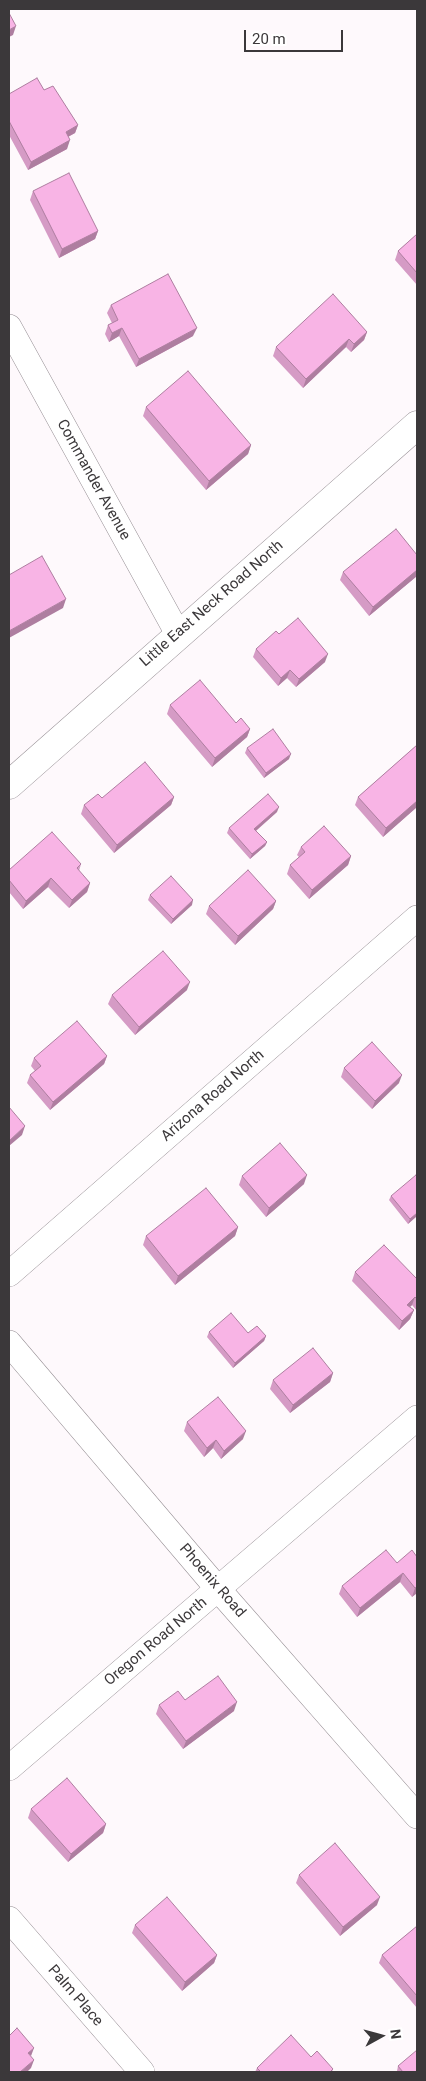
<!DOCTYPE html>
<style>
body{margin:0}
#map{position:relative;width:426px;height:2081px;overflow:hidden;background:#fef9fc;font-family:Roboto,sans-serif}
canvas{display:block}
.frame{position:absolute;inset:0;border:10px solid #3b383a;pointer-events:none}
.north{position:absolute;left:356px;top:2011px;width:50px;height:50px;-webkit-text-stroke:4px #fff;paint-order:stroke;rotate:83deg;font-size:14px;font-weight:700;line-height:20px;text-align:center;color:#3b383a}
.north::after{content:'';display:block;margin:auto;width:18px;height:22px;background:#3b383a;clip-path:polygon(50% 0,100% 100%,50% 72%,0 100%)}
.scale{position:absolute;left:244px;top:30px;width:99px;height:22px;box-sizing:border-box;border:2px solid #3b383a;border-top:0;padding-left:6px;font-size:15px;line-height:18px;white-space:nowrap;color:#3b383a;-webkit-text-stroke:4px #fff;paint-order:stroke}
</style>
<div id="map">
<canvas width="426" height="2081"></canvas>
<div class="frame"></div>
<div class="north">N</div>
<div class="scale">20 m</div>
</div>
<script>
const context = document.querySelector('canvas').getContext('2d');
context.lineJoin = 'round';
function shape(rows) {
  const path = new Path2D();
  for (const r of rows) {
    path.moveTo(r[0], r[1]);
    for (let i = 2; i < r.length; i += 2) path.lineTo(r[i], r[i + 1]);
  }
  return path;
}
function trace(path, color, width, dash) {
  context.strokeStyle = color;
  context.lineWidth = width;
  context.lineCap = dash ? 'butt' : 'round';
  context.setLineDash(dash || []);
  context.stroke(path);
}
function fillPath(path, color) {
  context.fillStyle = color;
  context.fill(path, 'evenodd');
}
function drawText(font, color, halo, rows, align = 'center') {
  context.font = font + ' Roboto,sans-serif';
  context.lineWidth = 4.5;
  context.setLineDash([]);
  context.textBaseline = 'middle';
  context.strokeStyle = halo;
  context.fillStyle = color;
  for (const [text, x, y, turn = 0] of rows) {
    context.save();
    context.translate(x, y);
    context.rotate((+turn || 0) * Math.PI / 180);
    context.textAlign = isNaN(turn) ? turn : align;
    if (halo) context.strokeText(text, 0, 0);
    context.fillText(text, 0, 0);
    context.restore();
  }
}
const minor = shape([
 [9,327,178,634],
 [9,1274,417,918],
 [9,1343,218,1589,417,1816],
 [9,1768,417,1418],
 [9,1919,142,2072]
]);
const secondary = shape([
 [9,785,417,425]
]);
trace(minor, '#968f94', 26);
trace(secondary, '#968f94', 29);
trace(minor, '#fff', 25);
trace(secondary, '#fff', 28);
fillPath(shape([
 [44,90,78,125,75,133,68,137,67,149,28,170,9,135,9,94],
 [33,191,98,231,95,239,59,258,30,200],
 [417,234,417,285,395,260,398,251],
 [111,305,193,336,136,367,119,336,109,342,105,334,108,325,112,323,107,313],
 [367,332,364,340,351,352,346,347,303,388,273,356,276,347],
 [146,407,251,445,248,454,206,490,143,416],
 [417,555,417,576,369,616,340,580,343,572],
 [279,634,325,662,296,687,287,678,278,686,253,657,256,649],
 [170,705,236,723,250,729,247,737,212,767,167,714],
 [417,745,417,807,383,837,355,805,358,797],
 [247,748,289,759,264,778,245,753],
 [174,797,171,805,114,853,81,814,84,805,102,798],
 [277,812,256,831,267,842,265,846,250,859,227,833,229,828],
 [301,847,351,856,348,865,309,899,287,874,290,865,299,857,297,855],
 [81,864,79,871,90,883,87,892,69,908,48,887,23,909,9,892,9,870],
 [150,895,192,905,171,924,148,900],
 [276,901,273,909,235,945,206,914,209,906],
 [187,990,135,1035,108,1004,112,995],
 [107,1056,104,1064,50,1110,27,1083,30,1075,35,1071,31,1066,34,1058],
 [344,1068,399,1083,372,1109,341,1077],
 [242,1176,304,1184,266,1217,239,1185],
 [391,1196,417,1216,408,1224,389,1200],
 [238,1227,235,1236,175,1285,143,1245,146,1236],
 [355,1272,417,1279,417,1311,412,1305,410,1307,414,1310,410,1319,399,1330,352,1281],
 [209,1332,266,1336,264,1341,233,1368,207,1337],
 [333,1373,330,1382,290,1413,270,1389,273,1380],
 [187,1422,243,1439,221,1459,213,1448,204,1457,184,1431],
 [417,1557,417,1593,412,1597,400,1582,357,1617,339,1594,342,1586,397,1563],
 [185,1700,234,1711,183,1749,156,1714,159,1705],
 [31,1809,106,1824,103,1833,68,1862,28,1818],
 [299,1875,377,1905,340,1936,296,1883],
 [135,1925,217,1955,214,1963,182,1991,132,1933],
 [417,1926,417,2008,379,1963,382,1955],
 [398,2066,417,2072,398,2072,397,2071],
 [257,2068,333,2069,332,2072,255,2072]
]), '#d59bc5');
fillPath(shape([
 [16,26,13,35,9,37,9,30],
 [78,125,75,133,62,140,66,132],
 [70,140,67,149,28,170,31,162],
 [98,231,95,239,59,258,62,249],
 [122,328,119,336,109,342,112,333],
 [197,328,193,336,136,367,139,359],
 [367,332,364,340,351,352,354,344],
 [349,339,346,347,303,388,306,379],
 [251,445,248,454,206,490,209,481],
 [417,570,417,576,369,616,373,607],
 [66,599,63,608,9,638,9,631],
 [328,654,325,662,296,687,299,679],
 [290,670,287,678,278,686,281,678],
 [250,729,247,737,212,767,215,758],
 [291,754,289,759,264,778,266,773],
 [174,797,171,805,114,853,117,845],
 [417,801,417,807,383,837,386,828],
 [279,807,277,812,252,834,254,829],
 [267,842,265,846,250,859,252,854],
 [351,856,348,865,309,899,312,890],
 [51,878,48,887,23,909,26,901],
 [90,883,87,892,69,908,72,900],
 [193,900,192,905,171,924,173,919],
 [276,901,273,909,235,945,238,936],
 [190,982,187,990,135,1035,139,1027],
 [107,1056,104,1064,50,1110,53,1102],
 [402,1075,399,1083,372,1109,375,1101],
 [25,1126,22,1135,9,1146,9,1141],
 [307,1175,304,1184,266,1217,269,1208],
 [417,1213,417,1216,408,1224,410,1219],
 [238,1227,235,1236,175,1285,178,1276],
 [415,1297,412,1305,404,1313,407,1305],
 [414,1310,410,1319,399,1330,402,1321],
 [266,1336,264,1341,233,1368,235,1363],
 [333,1373,330,1382,290,1413,293,1405],
 [246,1431,243,1439,221,1459,224,1451],
 [216,1440,213,1448,204,1457,207,1448],
 [403,1573,400,1582,357,1617,360,1608],
 [417,1587,417,1593,412,1597,415,1588],
 [237,1702,234,1711,183,1749,186,1741],
 [106,1824,103,1833,68,1862,71,1854],
 [380,1897,377,1905,340,1936,343,1927],
 [217,1955,214,1963,182,1991,185,1982],
 [34,2048,31,2056,28,2053],
 [34,2060,31,2068,27,2072,20,2072]
]), '#ae7ea0');
const building = shape([
 [9,13,16,26,9,30,9,13],
 [37,78,44,90,53,86,78,125,66,132,70,140,31,162,9,121,9,94,37,78],
 [69,173,98,231,62,249,33,191,69,173],
 [417,234,417,273,398,251,417,234],
 [168,274,197,328,139,359,122,328,112,333,108,325,118,320,111,305,168,274],
 [333,294,367,332,354,344,349,339,306,379,276,347,333,294],
 [188,371,251,445,209,481,146,407,188,371],
 [396,529,417,555,417,570,373,607,343,572,396,529],
 [42,556,66,599,9,631,9,575,42,556],
 [298,618,328,654,299,679,290,670,281,678,256,649,276,631,279,634,298,618],
 [200,680,236,723,241,718,250,729,215,758,170,705,200,680],
 [273,729,291,754,266,773,247,748,273,729],
 [417,745,417,801,386,828,358,797,417,745],
 [145,762,174,797,117,845,84,805,98,794,102,798,145,762],
 [268,794,279,807,254,829,267,842,252,854,229,828,268,794],
 [324,826,351,856,312,890,290,865,305,852,301,847,324,826],
 [52,832,81,864,77,868,90,883,72,900,51,878,26,901,9,880,9,870,52,832],
 [248,870,276,901,238,936,209,906,248,870],
 [171,876,193,900,173,919,150,895,171,876],
 [163,951,190,982,139,1027,112,995,163,951],
 [77,1021,107,1056,53,1102,30,1075,41,1066,34,1058,77,1021],
 [372,1042,402,1075,375,1101,344,1068,372,1042],
 [9,1107,25,1126,9,1141,9,1107],
 [280,1143,307,1175,269,1208,242,1176,280,1143],
 [416,1175,417,1177,417,1213,410,1219,391,1196,416,1175],
 [206,1188,238,1227,178,1276,146,1236,206,1188],
 [384,1245,417,1279,417,1299,415,1297,407,1305,414,1310,402,1321,355,1272,384,1245],
 [231,1313,248,1333,257,1326,266,1336,235,1363,209,1332,231,1313],
 [313,1348,333,1373,293,1405,273,1380,313,1348],
 [218,1397,246,1431,224,1451,216,1440,207,1448,187,1422,218,1397],
 [386,1550,397,1563,412,1550,417,1557,417,1587,415,1588,403,1573,360,1608,342,1586,386,1550],
 [218,1676,237,1702,186,1741,159,1705,178,1691,185,1700,218,1676],
 [67,1778,106,1824,71,1854,31,1809,67,1778],
 [335,1843,380,1897,343,1927,299,1875,335,1843],
 [167,1897,217,1955,185,1982,135,1925,167,1897],
 [417,1926,417,1996,382,1955,417,1926],
 [17,2028,34,2048,28,2053,34,2060,20,2072,9,2072,9,2033,10,2035,17,2028],
 [291,2035,311,2057,317,2051,333,2069,330,2072,261,2072,257,2068,291,2035],
 [417,2050,417,2072,403,2072,398,2066,417,2050]
]);
fillPath(building, '#f8b4e5');
trace(building, '#ae7ea0', 1);
drawText('15px', '#3b383a', '#fff', [
 ["Commander Avenue",93,480,61],
 ["Little East Neck Road North",212,604,-41],
 ["Arizona Road North",213,1096,-41],
 ["Phoenix Road",212,1581,49],
 ["Oregon Road North",156,1642,-40],
 ["Palm Place",75,1996,49]
]);
</script>
